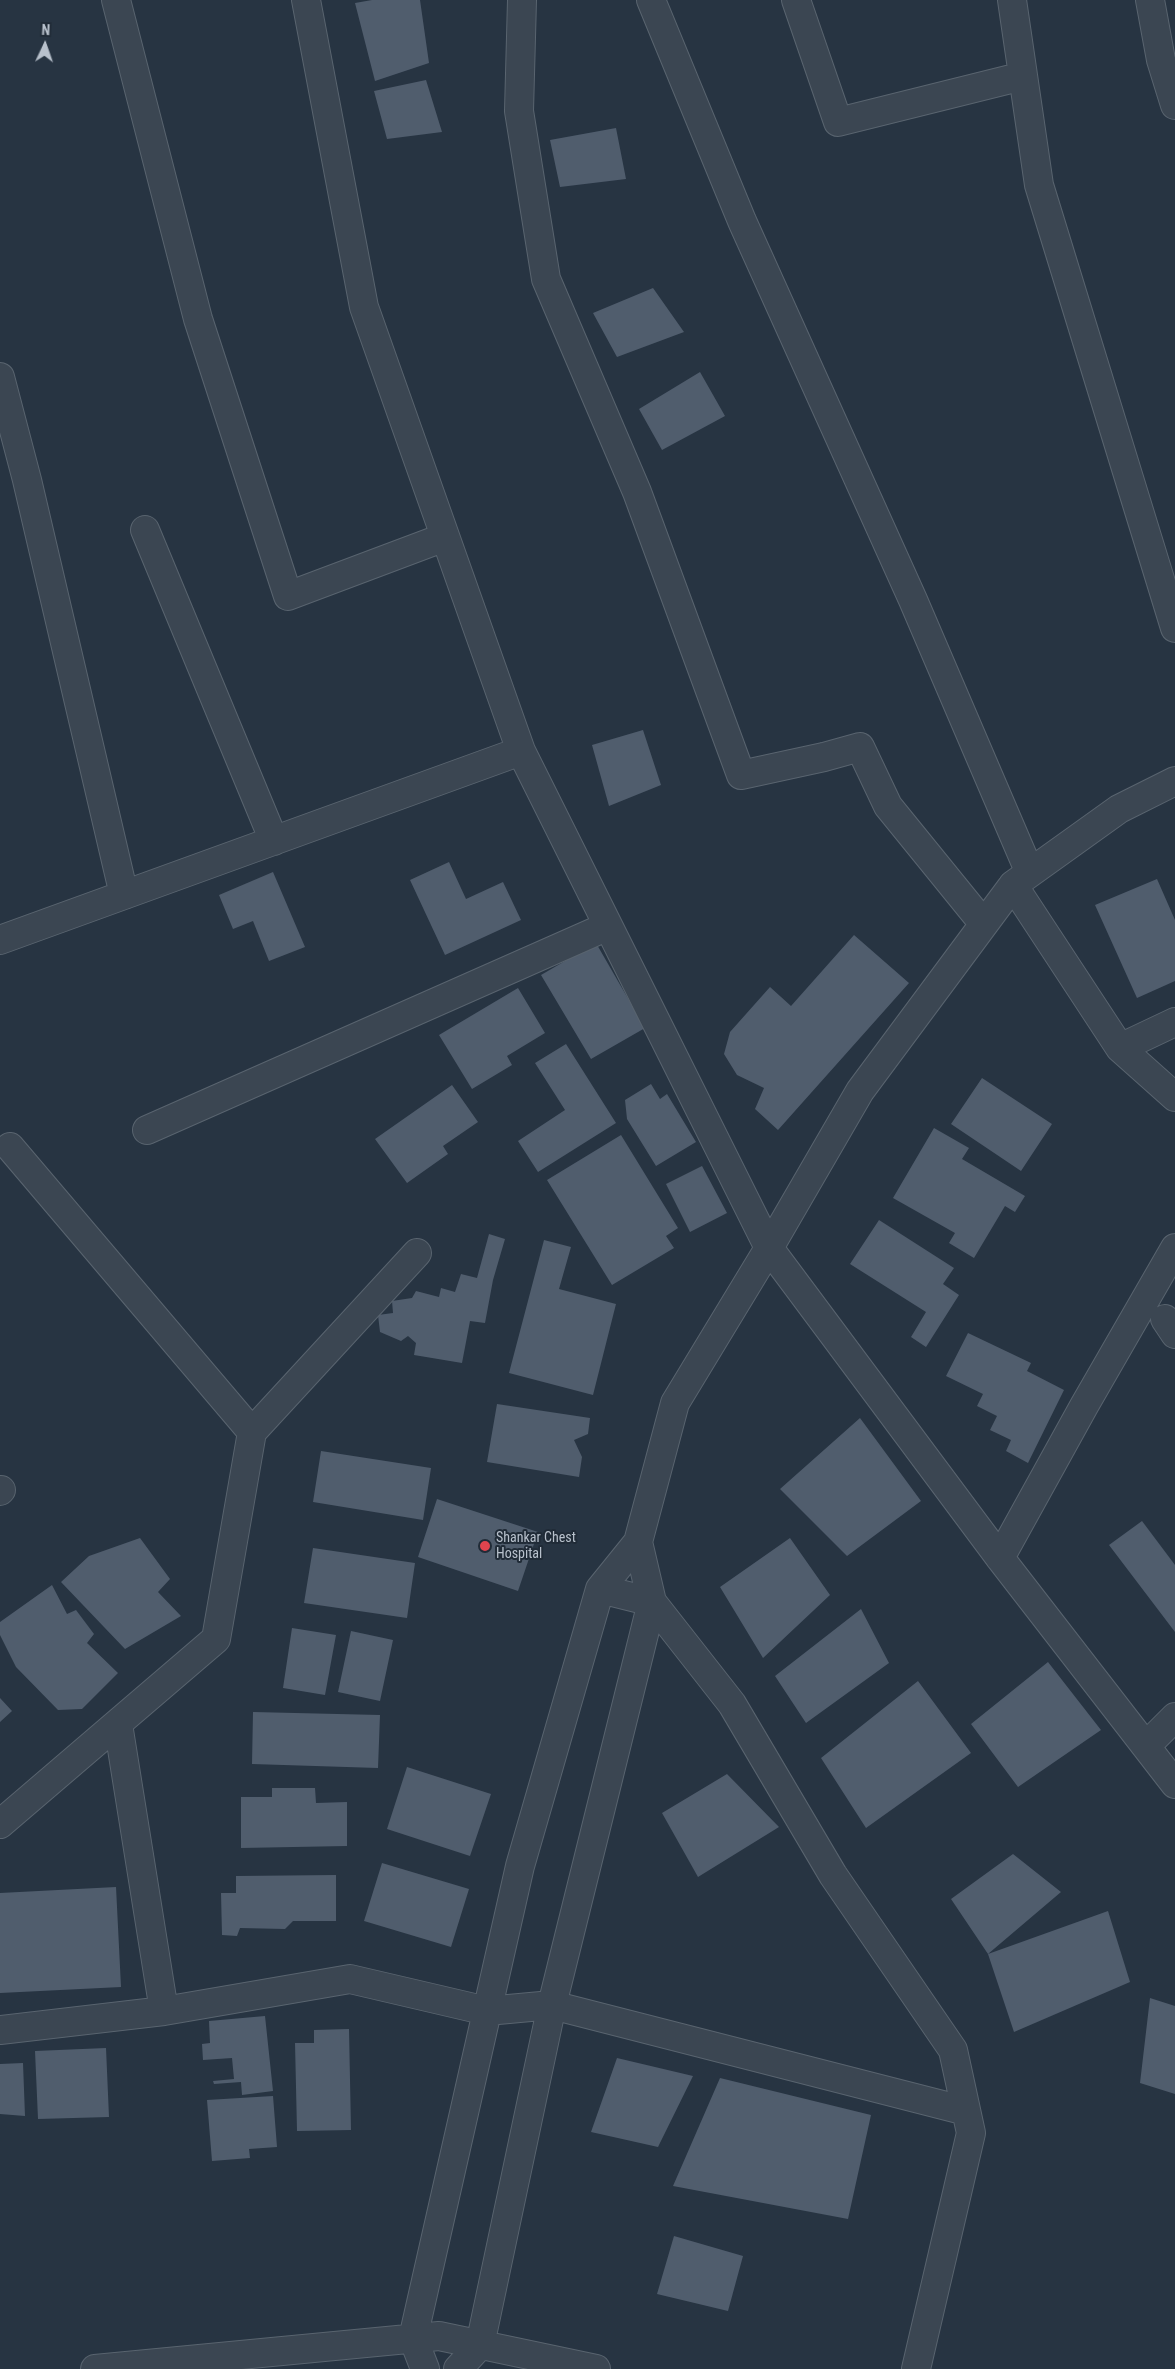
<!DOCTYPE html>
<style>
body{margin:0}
#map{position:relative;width:1175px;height:2369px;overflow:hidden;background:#273442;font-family:"Roboto Condensed",sans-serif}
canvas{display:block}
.north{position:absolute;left:20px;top:20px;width:50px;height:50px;-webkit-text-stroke:4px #202b37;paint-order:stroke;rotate:3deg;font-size:14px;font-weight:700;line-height:20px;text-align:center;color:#b8c1cc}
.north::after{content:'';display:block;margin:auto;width:18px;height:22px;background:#b8c1cc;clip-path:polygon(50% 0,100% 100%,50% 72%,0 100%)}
</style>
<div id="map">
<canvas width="1175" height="2369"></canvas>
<div class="north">N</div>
</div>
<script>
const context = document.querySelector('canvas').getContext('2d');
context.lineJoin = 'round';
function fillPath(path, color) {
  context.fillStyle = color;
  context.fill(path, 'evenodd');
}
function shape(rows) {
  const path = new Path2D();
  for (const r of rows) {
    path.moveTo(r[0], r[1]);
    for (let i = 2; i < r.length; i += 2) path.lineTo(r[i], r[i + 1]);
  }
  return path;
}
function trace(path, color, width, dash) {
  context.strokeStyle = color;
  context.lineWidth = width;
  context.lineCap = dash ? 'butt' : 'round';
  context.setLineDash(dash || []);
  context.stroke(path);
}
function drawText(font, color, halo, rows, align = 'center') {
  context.font = font + ' "Roboto Condensed",sans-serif';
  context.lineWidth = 4;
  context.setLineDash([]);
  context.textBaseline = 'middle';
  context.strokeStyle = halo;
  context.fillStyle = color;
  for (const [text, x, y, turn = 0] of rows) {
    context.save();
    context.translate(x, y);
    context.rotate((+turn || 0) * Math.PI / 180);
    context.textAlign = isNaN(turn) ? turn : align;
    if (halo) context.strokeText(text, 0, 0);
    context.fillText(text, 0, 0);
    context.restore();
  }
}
fillPath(shape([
 [372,0,420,0,429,63,375,81,355,3],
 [426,80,442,132,387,139,374,91],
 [616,128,626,179,560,187,550,140],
 [653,288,684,332,617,357,593,313],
 [700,372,725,416,662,450,639,409],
 [643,730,661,785,609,806,592,745],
 [449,862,466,899,503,882,521,920,445,955,410,880],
 [273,872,305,947,269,961,253,921,233,929,219,895],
 [1157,879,1175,920,1175,981,1137,998,1095,905],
 [854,935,909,983,778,1130,755,1109,764,1088,737,1075,724,1054,730,1032,770,987,791,1006],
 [596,943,645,1028,591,1059,541,975],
 [518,988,545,1033,507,1056,512,1065,472,1089,439,1035],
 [566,1044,616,1123,538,1172,518,1141,565,1110,535,1063],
 [982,1078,1052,1124,1021,1171,951,1124],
 [651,1084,660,1099,667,1094,696,1142,656,1166,627,1119,625,1100],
 [452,1085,478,1122,443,1146,448,1154,407,1183,375,1139],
 [934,1128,969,1148,962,1159,1025,1196,1015,1212,1005,1206,974,1258,949,1243,955,1233,893,1198],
 [621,1135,678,1228,666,1236,674,1248,612,1285,547,1180],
 [702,1166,727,1213,690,1232,666,1184],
 [879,1220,954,1268,943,1284,959,1295,926,1347,911,1337,926,1312,850,1264],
 [489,1234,505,1239,493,1280,485,1323,470,1321,462,1363,414,1355,416,1343,408,1336,401,1341,380,1332,378,1315,393,1313,392,1301,412,1298,416,1291,439,1297,441,1288,455,1292,461,1274,477,1278],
 [544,1240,571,1247,559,1289,616,1304,593,1395,509,1373],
 [968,1333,1031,1363,1027,1371,1064,1390,1028,1463,1006,1451,1011,1440,990,1430,997,1416,977,1406,983,1394,946,1376],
 [497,1404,590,1418,588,1434,574,1440,582,1457,579,1477,487,1462],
 [860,1418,921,1501,847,1556,780,1489],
 [321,1451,431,1468,423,1520,313,1502],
 [437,1499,538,1532,518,1591,418,1557],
 [1142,1521,1175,1565,1175,1632,1109,1545],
 [140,1538,170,1579,158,1592,181,1616,125,1649,61,1582,89,1556],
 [790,1538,830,1595,763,1658,720,1587],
 [313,1548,415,1563,407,1618,304,1603],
 [52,1585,67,1614,76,1610,94,1634,87,1643,118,1673,82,1709,58,1710,16,1667,0,1635,0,1622],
 [861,1609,889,1663,806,1723,775,1676],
 [292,1628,336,1635,325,1695,283,1688],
 [351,1631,393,1640,380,1701,338,1692],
 [1048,1662,1101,1730,1018,1787,971,1724],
 [918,1681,971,1753,866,1828,821,1758],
 [0,1698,12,1711,0,1722],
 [253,1712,380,1715,378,1768,252,1764],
 [407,1767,491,1794,470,1856,387,1829],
 [727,1774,779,1827,698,1877,662,1813],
 [272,1788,315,1788,316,1803,347,1802,347,1846,241,1848,241,1797,272,1797],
 [1013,1854,1061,1892,988,1954,1108,1911,1130,1982,1014,2032,988,1954,951,1899],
 [382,1863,469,1889,451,1947,364,1921],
 [336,1875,336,1921,293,1921,285,1929,240,1928,237,1936,222,1935,221,1893,236,1893,236,1876],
 [116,1887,121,1987,0,1993,0,1893],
 [1150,1998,1175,2006,1175,2094,1140,2083],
 [265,2016,273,2091,242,2095,241,2082,214,2084,213,2081,234,2079,232,2058,203,2060,202,2044,210,2043,209,2021],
 [349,2029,351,2130,297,2131,295,2043,314,2043,314,2030],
 [106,2048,109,2117,38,2119,35,2051],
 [617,2058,693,2076,658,2147,591,2132],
 [23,2063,25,2116,0,2114,0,2064],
 [720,2078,871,2115,848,2219,673,2186],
 [273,2096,277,2147,249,2149,250,2158,212,2161,207,2100],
 [674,2236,743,2256,728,2311,657,2294]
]), '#505d6d');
const minor = shape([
 [116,0,198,319,288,596,445,537],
 [306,0,364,307,521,751,769,1248,1000,1558,1175,1784],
 [522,0,519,111,546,279,637,492,741,775,824,757,860,747,888,806,983,923],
 [651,0,742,221,913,600,1030,873],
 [796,0,838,122,1023,76],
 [1012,0,1039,185,1175,628],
 [1150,0,1161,60,1175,105],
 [0,377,27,480,124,895],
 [145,530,274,841],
 [1013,885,1120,1048,1175,1097],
 [0,940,521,751],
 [1120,1048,1175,1022],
 [147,1130,608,926],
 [10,1147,252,1432],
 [1165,1319,1175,1334],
 [0,1491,1,1490],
 [1000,1558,1084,1406,1175,1248],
 [600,1589,652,1602,732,1704,833,1875,953,2050,971,2133,916,2369],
 [118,1724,164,2011],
 [1146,1746,1175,1717],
 [0,1824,216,1639,252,1432,417,1253],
 [0,2030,164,2011,350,1979,487,2011,552,2005,966,2111],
 [95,2369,439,2336,596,2369],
 [425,2369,413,2338,520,1866,600,1589,638,1542,675,1403,769,1248,860,1091,1013,885,1119,809,1175,781],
 [458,2369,480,2345,552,2005,652,1602,638,1542]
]);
trace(minor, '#59646f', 30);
trace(minor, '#3b4652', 28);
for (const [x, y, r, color] of [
 [485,1546,6,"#e0444e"]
]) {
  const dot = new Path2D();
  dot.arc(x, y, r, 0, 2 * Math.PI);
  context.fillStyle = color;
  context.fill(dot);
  trace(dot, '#202b37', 2);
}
drawText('14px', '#b8c1cc', '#202b37', [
 ["Shankar Chest",496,1538],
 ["Hospital",496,1554]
], 'left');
</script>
